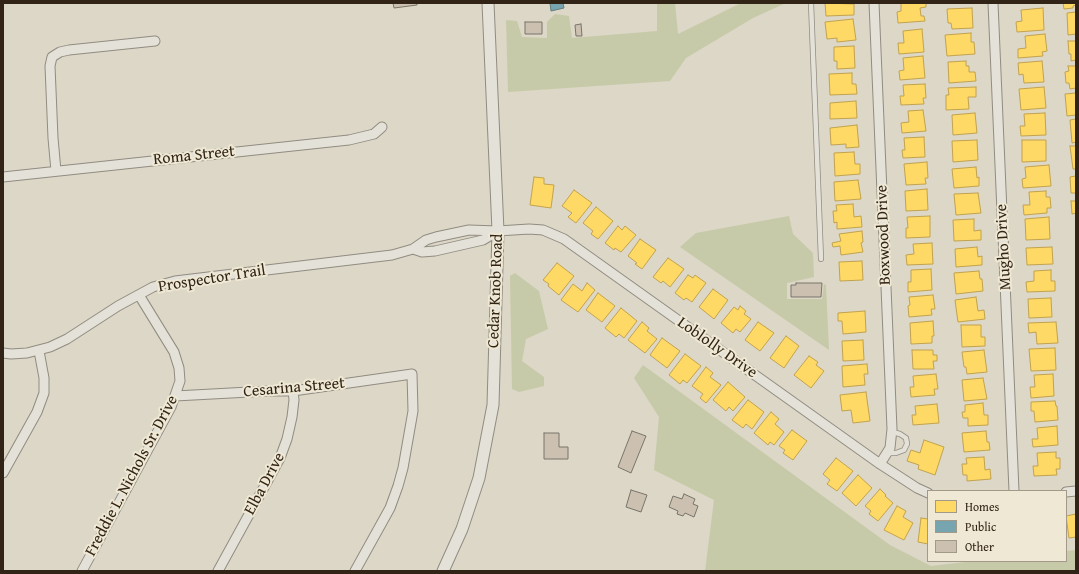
<!DOCTYPE html>
<style>
body{margin:0}
#map{position:relative;width:1079px;height:574px;overflow:hidden;background:#dcd7c6;font-family:"Gentium Book Plus",serif}
canvas{display:block}
.frame{position:absolute;inset:0;border:4px solid #312315;pointer-events:none}
.legend{position:absolute;left:927px;top:490px;width:140px;height:72px;box-sizing:border-box;background:#eee8d4;border:1px solid #a29988;margin:0;padding:5px 7px;list-style:none;font-size:12px;color:#312315}
.legend li{display:flex;align-items:center;gap:8px;height:20px}
.legend b{width:20px;border:1px solid #a29988}
</style>
<div id="map">
<canvas width="1079" height="574"></canvas>
<div class="frame"></div>
<ul class="legend">
<li><b style="height:11px;background:#ffd966"></b>Homes</li>
<li><b style="height:11px;background:#76a5af"></b>Public</li>
<li><b style="height:11px;background:#ccc0b0"></b>Other</li>
</ul>
</div>
<script>
const context = document.querySelector('canvas').getContext('2d');
context.lineJoin = 'round';
function fillPath(path, color) {
  context.fillStyle = color;
  context.fill(path, 'evenodd');
}
function shape(rows) {
  const path = new Path2D();
  for (const r of rows) {
    path.moveTo(r[0], r[1]);
    for (let i = 2; i < r.length; i += 2) path.lineTo(r[i], r[i + 1]);
  }
  return path;
}
function trace(path, color, width, dash) {
  context.strokeStyle = color;
  context.lineWidth = width;
  context.lineCap = dash ? 'butt' : 'round';
  context.setLineDash(dash || []);
  context.stroke(path);
}
function drawText(font, color, halo, rows, align = 'center') {
  context.font = font + ' "Gentium Book Plus",serif';
  context.lineWidth = 4;
  context.setLineDash([]);
  context.textBaseline = 'middle';
  context.strokeStyle = halo;
  context.fillStyle = color;
  for (const [text, x, y, turn = 0] of rows) {
    context.save();
    context.translate(x, y);
    context.rotate((+turn || 0) * Math.PI / 180);
    context.textAlign = isNaN(turn) ? turn : align;
    if (halo) context.strokeText(text, 0, 0);
    context.fillText(text, 0, 0);
    context.restore();
  }
}
fillPath(shape([
 [657,3,675,3,678,34,741,3,786,3,753,18,686,58,670,81,508,92,506,20,517,21,522,37,547,38,547,22,555,14,569,16,572,38,657,31],
 [789,216,793,234,813,253,814,277,787,283,787,299,822,299,824,284,826,285,829,350,680,247,696,233],
 [515,273,539,291,548,329,526,339,522,361,544,377,544,386,519,392,512,389,510,276],
 [643,365,890,545,931,566,974,561,1066,561,1066,551,1076,550,1076,571,705,571,714,500,654,470,659,417,634,378]
]), '#c7caa8');
const homes = shape([
 [825,3,854,4,854,15,826,16,825,3],
 [901,3,926,3,926,7,920,8,921,16,924,16,925,21,898,23,897,12,901,11,901,3],
 [1063,3,1076,3,1076,5,1073,6,1073,8,1064,9,1063,3],
 [972,8,973,28,952,29,951,23,948,23,947,9,972,8],
 [1043,8,1044,30,1017,32,1016,22,1022,21,1021,10,1043,8],
 [1076,12,1076,34,1068,35,1067,13,1076,12],
 [853,19,856,40,837,42,837,38,827,39,825,22,853,19],
 [922,29,924,52,899,54,898,43,904,43,903,31,922,29],
 [971,33,971,42,974,42,975,54,947,56,945,35,971,33],
 [1045,34,1047,51,1042,52,1043,56,1018,58,1018,49,1026,48,1025,36,1045,34],
 [1068,41,1076,41,1076,60,1071,61,1071,54,1069,54,1068,41],
 [854,46,855,68,837,69,837,61,834,61,834,47,854,46],
 [923,56,925,78,900,80,899,71,904,70,903,58,923,56],
 [966,61,966,66,969,66,969,72,975,72,976,81,949,83,948,62,966,61],
 [1042,61,1044,82,1024,83,1023,74,1019,75,1018,63,1042,61],
 [1068,66,1076,66,1076,88,1070,89,1069,83,1066,83,1065,72,1069,71,1068,66],
 [852,73,852,84,856,84,857,94,830,95,829,74,852,73],
 [925,84,926,98,923,98,924,104,901,105,900,96,904,96,903,85,925,84],
 [976,87,976,97,968,97,969,109,946,110,946,95,949,95,948,88,976,87],
 [1044,87,1046,108,1021,110,1019,89,1044,87],
 [1076,93,1076,115,1067,116,1065,94,1076,93],
 [856,101,857,118,830,119,830,103,856,101],
 [923,110,926,131,902,133,901,123,909,122,908,111,923,110],
 [975,113,977,133,953,135,952,115,975,113],
 [1045,113,1046,135,1021,136,1020,126,1025,126,1024,114,1045,113],
 [1076,119,1076,142,1072,143,1070,120,1076,119],
 [857,125,859,147,846,148,846,144,831,145,830,128,857,125],
 [924,137,925,157,903,158,902,150,905,150,904,138,924,137],
 [977,140,978,160,953,162,952,141,977,140],
 [1022,140,1046,140,1046,161,1022,162,1022,140],
 [1070,146,1076,146,1076,169,1073,169,1070,146],
 [854,152,855,164,860,164,860,174,835,176,834,153,854,152],
 [927,162,928,178,925,178,926,184,906,185,904,164,927,162],
 [1049,165,1051,186,1023,188,1022,179,1026,178,1025,167,1049,165],
 [976,167,977,178,979,177,979,186,954,188,952,169,976,167],
 [1076,176,1076,193,1071,193,1070,177,1076,176],
 [534,177,544,178,544,184,554,185,551,208,530,205,534,177],
 [858,180,861,199,835,201,834,182,858,180],
 [927,189,928,210,906,211,905,191,927,189],
 [574,190,592,203,576,223,568,217,572,213,562,206,574,190],
 [1046,191,1046,197,1050,197,1051,208,1047,208,1047,213,1024,215,1023,205,1030,205,1029,192,1046,191],
 [978,193,981,213,956,215,954,194,978,193],
 [1071,201,1076,201,1076,213,1072,214,1071,201],
 [853,204,854,217,861,216,862,227,837,229,837,222,834,223,833,211,837,211,836,205,853,204],
 [596,207,613,221,598,239,591,234,593,231,583,223,596,207],
 [930,216,930,237,906,238,906,228,908,228,907,217,930,216],
 [1049,217,1050,239,1026,240,1025,219,1049,217],
 [974,219,974,231,981,230,981,240,954,241,953,220,974,219],
 [618,226,622,230,625,226,636,235,621,252,615,248,614,250,605,243,618,226],
 [862,231,863,242,861,243,863,252,841,255,840,246,833,247,832,243,841,241,839,234,862,231],
 [640,239,656,250,642,269,635,264,637,263,628,256,640,239],
 [932,243,933,264,907,265,906,255,914,254,913,244,932,243],
 [977,247,978,257,982,256,982,265,956,267,955,249,977,247],
 [1052,247,1053,264,1027,265,1026,248,1052,247],
 [668,258,684,269,670,287,663,281,661,283,653,277,668,258],
 [862,261,863,280,840,281,839,262,862,261],
 [557,263,574,276,559,295,548,286,549,284,543,280,557,263],
 [931,269,932,290,908,292,908,282,911,282,911,270,931,269],
 [1051,270,1051,281,1055,281,1055,291,1027,292,1026,282,1034,281,1034,271,1051,270],
 [979,271,980,279,982,279,983,291,956,294,954,273,979,271],
 [688,275,693,278,695,275,706,283,692,302,686,298,684,300,675,293,688,275],
 [587,283,595,290,578,312,561,300,573,284,582,291,587,283],
 [713,289,728,300,714,319,699,307,713,289],
 [598,293,615,306,602,322,586,310,598,293],
 [933,295,935,309,931,309,932,315,909,317,908,306,910,305,909,297,933,295],
 [976,297,978,311,984,310,985,319,958,322,955,300,976,297],
 [1051,298,1052,317,1029,318,1028,299,1051,298],
 [740,306,746,311,744,314,751,319,740,332,736,329,733,333,721,323,734,307,738,310,740,306],
 [621,308,637,321,624,338,619,334,616,337,605,328,621,308],
 [865,311,866,332,843,334,842,321,838,321,838,313,865,311],
 [933,321,934,336,932,336,932,343,911,344,910,323,933,321],
 [642,322,649,328,647,331,657,339,645,353,628,340,642,322],
 [758,322,774,333,760,351,745,340,758,322],
 [1056,322,1058,343,1037,344,1036,332,1029,333,1028,323,1056,322],
 [961,325,981,325,981,337,985,337,985,346,962,347,961,325],
 [786,336,799,346,784,368,770,358,786,336],
 [662,338,680,351,667,368,650,355,662,338],
 [863,340,864,360,843,361,842,341,863,340],
 [1055,348,1056,370,1031,371,1029,349,1055,348],
 [912,350,933,350,933,355,937,355,937,361,933,361,934,369,913,369,912,350],
 [984,350,987,372,967,374,966,367,964,367,962,352,984,350],
 [685,354,701,366,687,383,683,380,680,384,669,375,685,354],
 [809,356,818,362,816,365,824,371,811,388,794,375,809,356],
 [867,364,868,374,864,374,865,385,843,387,842,366,867,364],
 [706,367,713,373,710,377,721,385,706,403,700,398,703,394,692,386,706,367],
 [936,374,938,389,934,389,935,395,911,397,910,387,914,387,913,376,936,374],
 [1053,374,1054,396,1031,398,1030,387,1035,387,1034,375,1053,374],
 [983,378,987,399,964,401,962,380,983,378],
 [728,382,745,397,733,411,729,407,726,411,713,400,728,382],
 [866,392,870,421,853,423,851,410,842,411,840,395,866,392],
 [748,400,764,412,752,429,746,424,743,428,732,420,748,400],
 [1055,401,1056,406,1057,406,1058,420,1035,422,1034,411,1031,411,1031,402,1055,401],
 [983,403,984,415,988,415,988,425,968,426,968,418,963,418,962,412,965,412,965,405,983,403],
 [937,404,939,423,913,425,912,415,916,415,915,406,937,404],
 [771,412,779,419,775,424,784,432,774,445,770,442,768,445,754,433,771,412],
 [1057,426,1058,445,1033,447,1032,439,1038,439,1037,428,1057,426],
 [792,430,807,441,793,460,783,453,785,450,779,446,792,430],
 [986,431,987,442,989,442,990,450,964,452,962,433,986,431],
 [924,440,944,447,935,475,918,469,919,465,907,461,911,450,920,453,924,440],
 [1056,452,1056,458,1060,458,1060,469,1056,469,1057,475,1034,476,1033,466,1038,466,1037,453,1056,452],
 [984,457,985,470,990,469,991,479,967,481,967,475,963,475,962,464,967,464,966,458,984,457],
 [836,458,853,471,837,491,827,484,830,480,823,474,836,458],
 [858,475,872,488,856,506,842,493,858,475],
 [880,489,886,495,885,496,893,503,878,521,869,514,871,511,865,506,880,489],
 [897,506,906,511,903,517,913,523,904,540,884,530,897,506],
 [1076,514,1076,537,1069,538,1066,516,1076,514],
 [921,518,928,519,928,544,918,542,921,518]
]);
fillPath(homes, '#ffd966');
trace(homes, '#c1a24e', 1);
const public = shape([
 [550,3,563,3,564,8,551,11,550,3]
]);
fillPath(public, '#76a5af');
trace(public, '#617e81', 1);
const building = shape([
 [393,3,417,3,417,5,394,8,393,3],
 [525,22,542,22,542,34,525,34,525,22],
 [581,24,582,36,576,36,575,25,581,24],
 [796,283,822,283,821,297,791,297,791,285,796,285,796,283],
 [632,431,646,436,631,473,618,467,632,431],
 [544,433,559,433,559,447,568,447,568,459,544,459,544,433],
 [631,490,647,495,641,512,626,507,631,490],
 [684,494,695,499,693,504,698,506,694,517,685,513,683,516,677,514,678,511,669,507,673,496,682,499,684,494]
]);
fillPath(building, '#ccc0b0');
trace(building, '#79746a', 1);
const service = shape([
 [811,3,821,259],
 [887,453,896,453,904,450,907,444,906,438,900,434,892,432]
]);
const minor = shape([
 [874,3,892,429,890,448,880,464],
 [993,3,1014,491],
 [56,171,53,138,50,66,52,57,60,52,69,50,155,41],
 [3,177,349,140,374,134,382,127],
 [413,249,422,252,435,251,483,240,498,231],
 [3,353,11,354,27,353,50,347,67,339,118,306,153,287,175,281,392,255,413,249,426,240,436,237,469,230,498,231,529,229,543,230,564,239,880,464,917,488,928,493],
 [175,396,268,391,293,391,412,374,413,411,403,468,398,486,390,508,355,571],
 [3,473,37,412,44,393,44,378,39,351],
 [1066,492,1076,491],
 [82,571,171,407,180,381,179,368,174,352,139,295],
 [218,571,280,458,287,439,292,417,294,400,293,391]
]);
const tertiary = shape([
 [443,571,462,529,479,478,493,405,498,231,488,3]
]);
trace(service, '#918c81', 6);
trace(minor, '#918c81', 11);
trace(tertiary, '#918c81', 13);
trace(service, '#e4e1d9', 4.5);
trace(minor, '#e4e1d9', 9);
trace(tertiary, '#e4e1d9', 11);
drawText('16px', '#312315', '#eee8d4', [
 ["Roma Street",194,156,-6],
 ["Boxwood Drive",884,235,-92],
 ["Mugho Drive",1004,247,-93],
 ["Prospector Trail",212,279,-9],
 ["Cedar Knob Road",496,291,-88],
 ["Loblolly Drive",717,348,35],
 ["Cesarina Street",294,388,-5],
 ["Freddie L. Nichols Sr. Drive",132,476,-62],
 ["Elba Drive",265,484,-62]
]);
</script>
